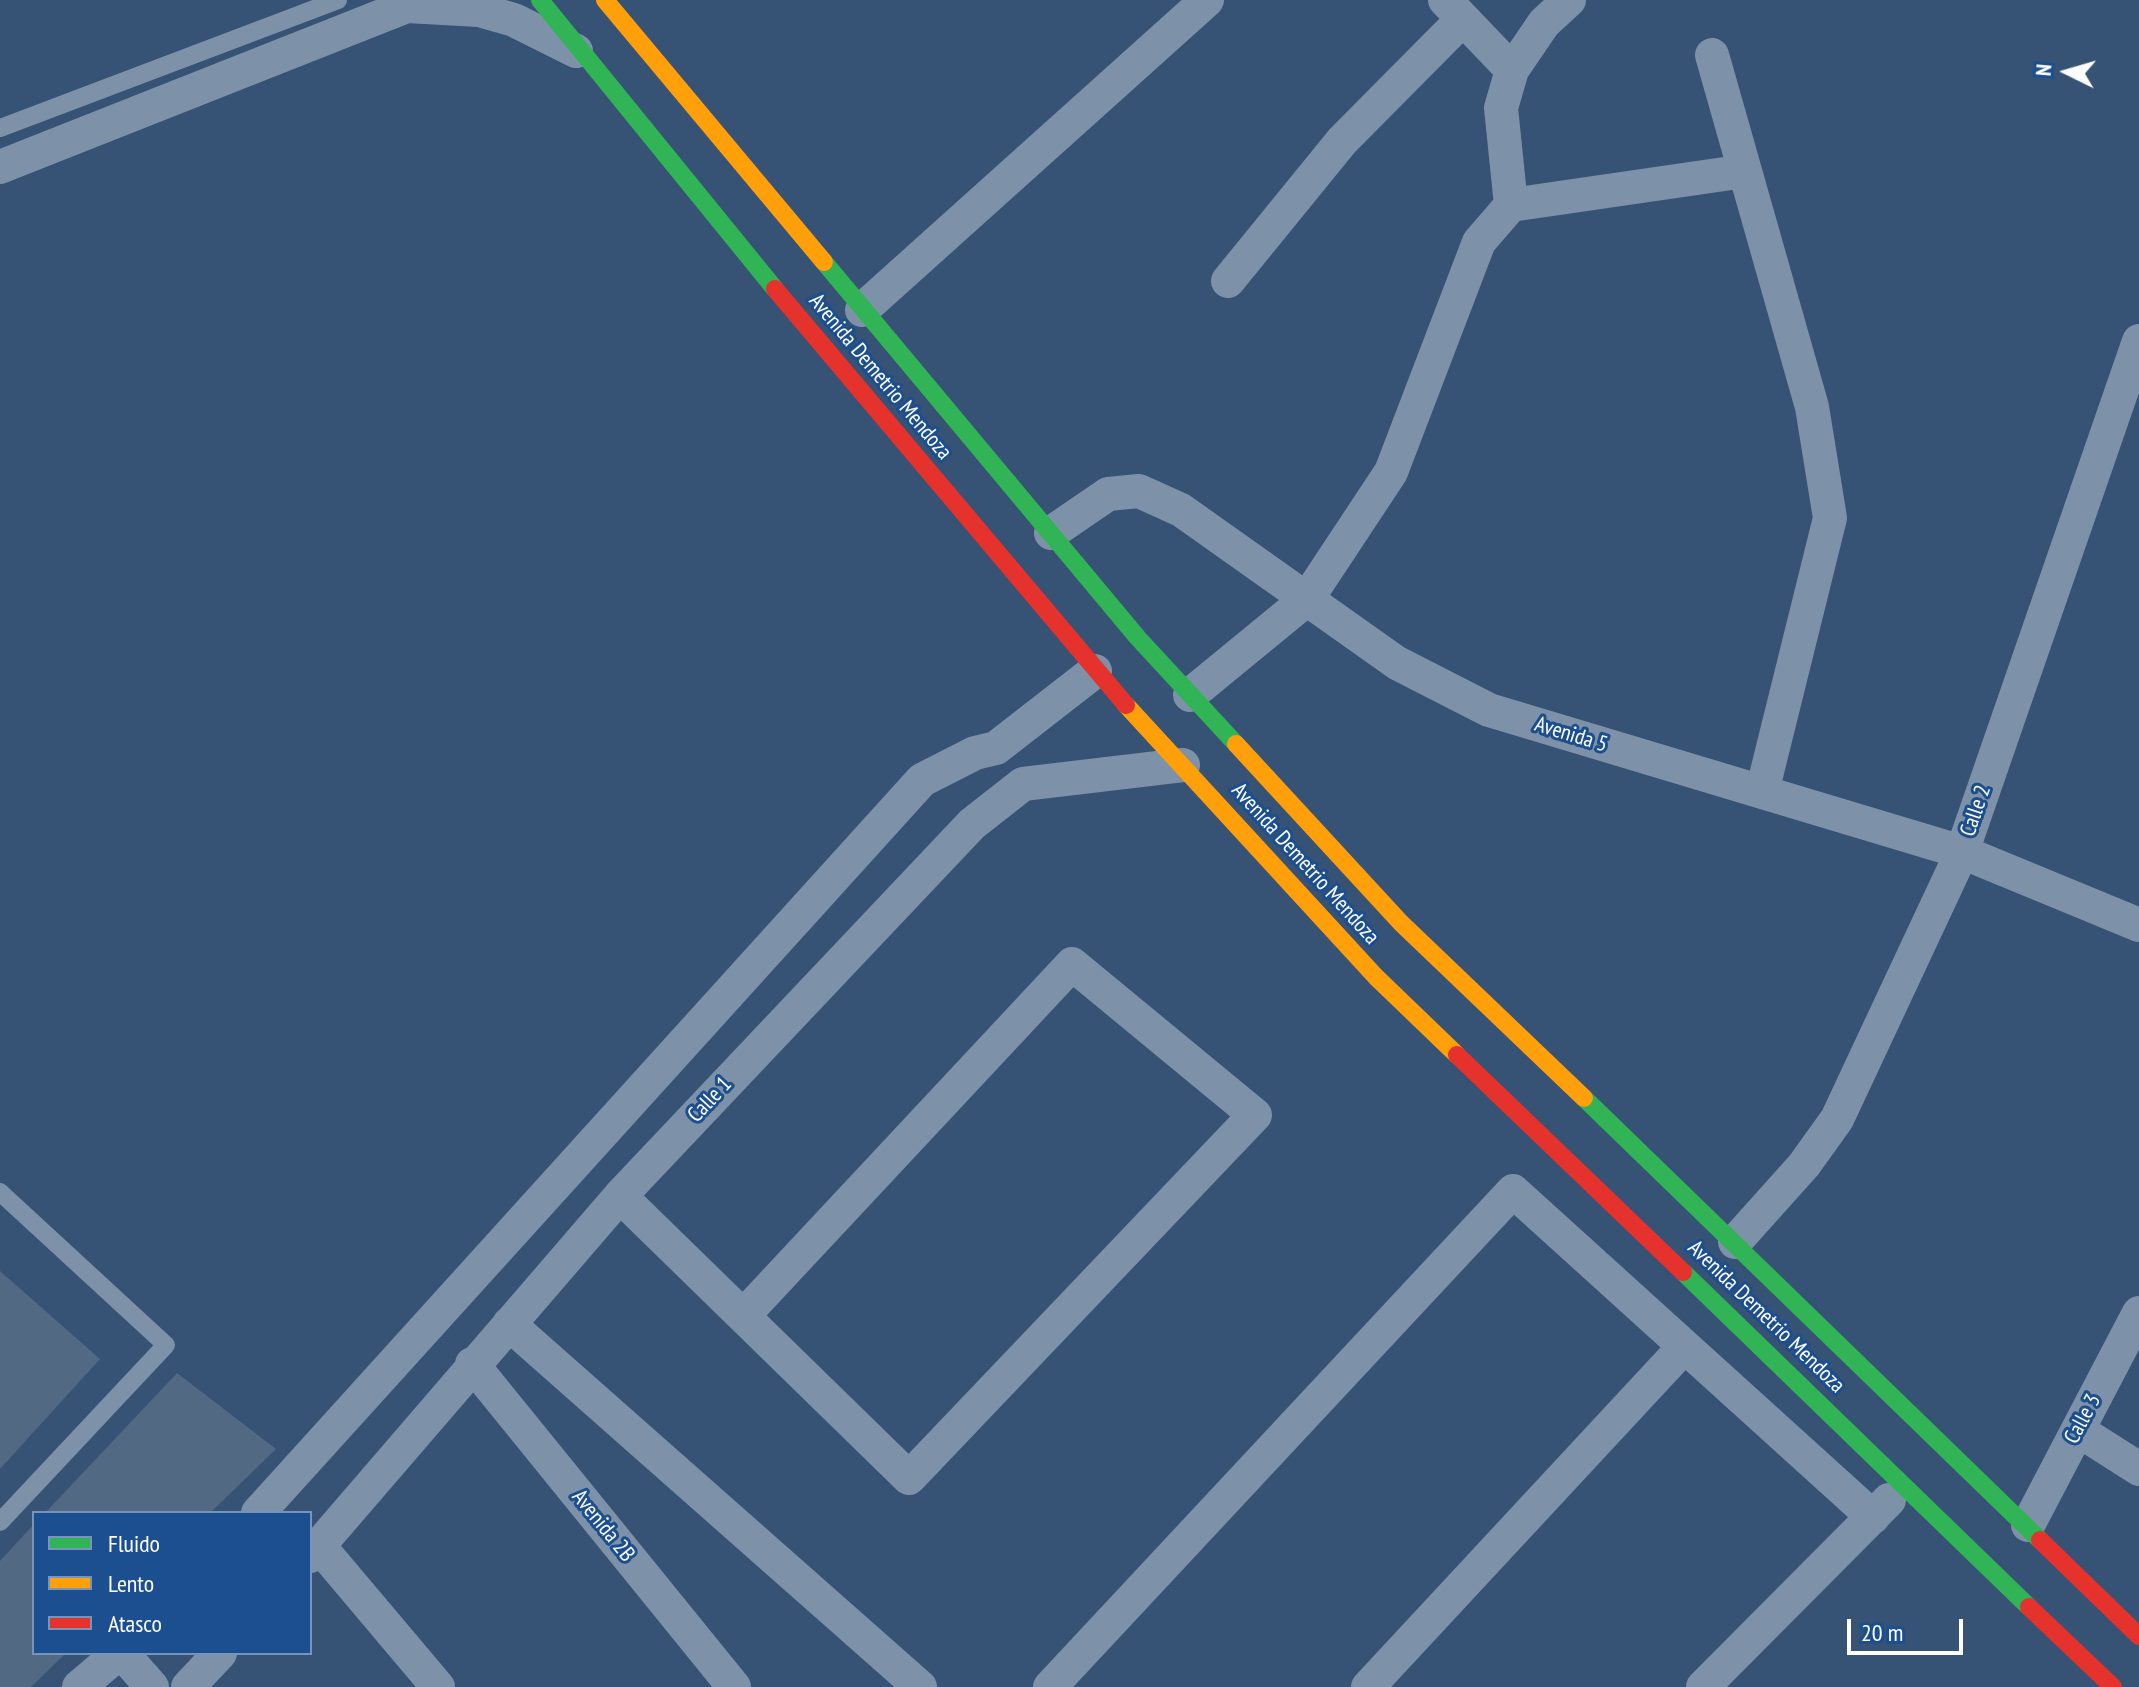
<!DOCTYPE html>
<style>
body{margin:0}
#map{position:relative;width:2139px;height:1687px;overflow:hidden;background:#365274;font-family:"PT Sans Narrow",sans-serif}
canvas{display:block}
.legend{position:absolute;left:32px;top:1511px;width:280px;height:144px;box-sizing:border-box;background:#1b4f8f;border:2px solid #7695bc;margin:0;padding:10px 14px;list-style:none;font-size:24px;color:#fff}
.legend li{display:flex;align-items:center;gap:16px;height:40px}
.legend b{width:40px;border:2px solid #7695bc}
.north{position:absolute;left:2027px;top:32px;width:80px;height:80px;-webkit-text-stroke:6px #1b4f8f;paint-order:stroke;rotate:275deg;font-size:22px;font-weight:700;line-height:32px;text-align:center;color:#fff}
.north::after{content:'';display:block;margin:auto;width:28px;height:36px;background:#fff;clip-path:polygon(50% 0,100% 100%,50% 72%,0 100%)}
.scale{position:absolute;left:1847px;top:1619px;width:116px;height:36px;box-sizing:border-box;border:4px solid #fff;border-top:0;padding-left:10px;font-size:24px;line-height:28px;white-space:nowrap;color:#fff;-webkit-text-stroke:6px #1b4f8f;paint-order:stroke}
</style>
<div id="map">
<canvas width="2139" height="1687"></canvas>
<ul class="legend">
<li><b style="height:10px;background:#30b455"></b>Fluido</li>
<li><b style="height:10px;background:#ff9f0a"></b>Lento</li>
<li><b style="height:10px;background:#e5322d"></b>Atasco</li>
</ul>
<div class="north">N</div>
<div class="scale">20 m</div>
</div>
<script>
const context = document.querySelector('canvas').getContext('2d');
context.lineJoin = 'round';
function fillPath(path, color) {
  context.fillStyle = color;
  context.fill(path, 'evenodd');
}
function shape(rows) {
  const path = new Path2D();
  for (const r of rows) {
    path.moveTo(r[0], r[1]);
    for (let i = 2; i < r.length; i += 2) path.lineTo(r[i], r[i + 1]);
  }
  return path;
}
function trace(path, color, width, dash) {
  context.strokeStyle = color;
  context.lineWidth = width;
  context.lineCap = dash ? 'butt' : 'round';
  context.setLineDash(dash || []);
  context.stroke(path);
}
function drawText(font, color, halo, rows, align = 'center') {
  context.font = font + ' "PT Sans Narrow",sans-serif';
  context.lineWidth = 6;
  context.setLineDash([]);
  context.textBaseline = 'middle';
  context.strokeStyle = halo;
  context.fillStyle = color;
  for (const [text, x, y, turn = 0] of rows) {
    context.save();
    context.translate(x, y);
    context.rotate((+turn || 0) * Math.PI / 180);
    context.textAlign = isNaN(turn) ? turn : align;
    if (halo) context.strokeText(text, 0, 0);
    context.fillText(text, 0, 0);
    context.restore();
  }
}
fillPath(shape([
 [0,1271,100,1359,0,1469],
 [177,1373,276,1449,210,1513,45,1513],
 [34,1524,34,1653,66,1653,31,1687,0,1687,0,1561]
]), '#526984');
trace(shape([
 [0,128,338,0],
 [0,1192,166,1345,0,1522]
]), '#7d92a8', 18);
trace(shape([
 [1445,0,1512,70],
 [1712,55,1812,407,1830,518,1762,792],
 [0,167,407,6,479,10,514,20,576,51],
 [1511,205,1501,108,1512,70,1544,23,1569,0],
 [1228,281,1342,141,1463,19],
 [862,310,1207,0],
 [1051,533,1108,494,1139,491,1181,510,1397,663,1489,710,1962,852,2139,925],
 [1190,695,1307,599,1391,472,1479,242,1511,205,1745,171],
 [620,1196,743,1316,909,1478,1255,1115,1072,964,743,1316],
 [1735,1242,1804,1165,1837,1119,1962,852,2139,341],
 [509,1324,920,1687],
 [472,1364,734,1687],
 [2078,1430,2139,1469],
 [258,1513,922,780,975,753,996,748,1095,671],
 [2028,1525,2139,1313],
 [319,1546,438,1687],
 [310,1556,620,1196,972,824,1023,784,1183,765],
 [122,1653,152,1687],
 [79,1687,119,1653],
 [188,1687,220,1653],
 [1050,1687,1513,1191,1873,1517],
 [1368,1687,1684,1347],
 [1703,1687,1889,1500]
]), '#7d92a8', 34);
trace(shape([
 [540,0,775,289],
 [824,262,1138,638,1236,744],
 [1584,1098,2040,1540],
 [1683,1272,2029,1607]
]), '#30b455', 18);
trace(shape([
 [605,0,824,262],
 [1126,705,1376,977,1457,1055],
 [1236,744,1401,923,1584,1098]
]), '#ff9f0a', 18);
trace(shape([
 [775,289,1126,705],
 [1457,1055,1683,1272],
 [2040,1540,2139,1636],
 [2029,1607,2113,1687]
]), '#e5322d', 18);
drawText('22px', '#fff', '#1b4f8f', [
 ["Avenida Demetrio Mendoza",880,377,50],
 ["Avenida 5",1571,735,17],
 ["Calle 2",1976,811,-71],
 ["Avenida Demetrio Mendoza",1305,864,48],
 ["Calle 1",710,1100,-47],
 ["Avenida Demetrio Mendoza",1766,1317,44],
 ["Calle 3",2083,1419,-62],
 ["Avenida 2B",603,1526,51]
]);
</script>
